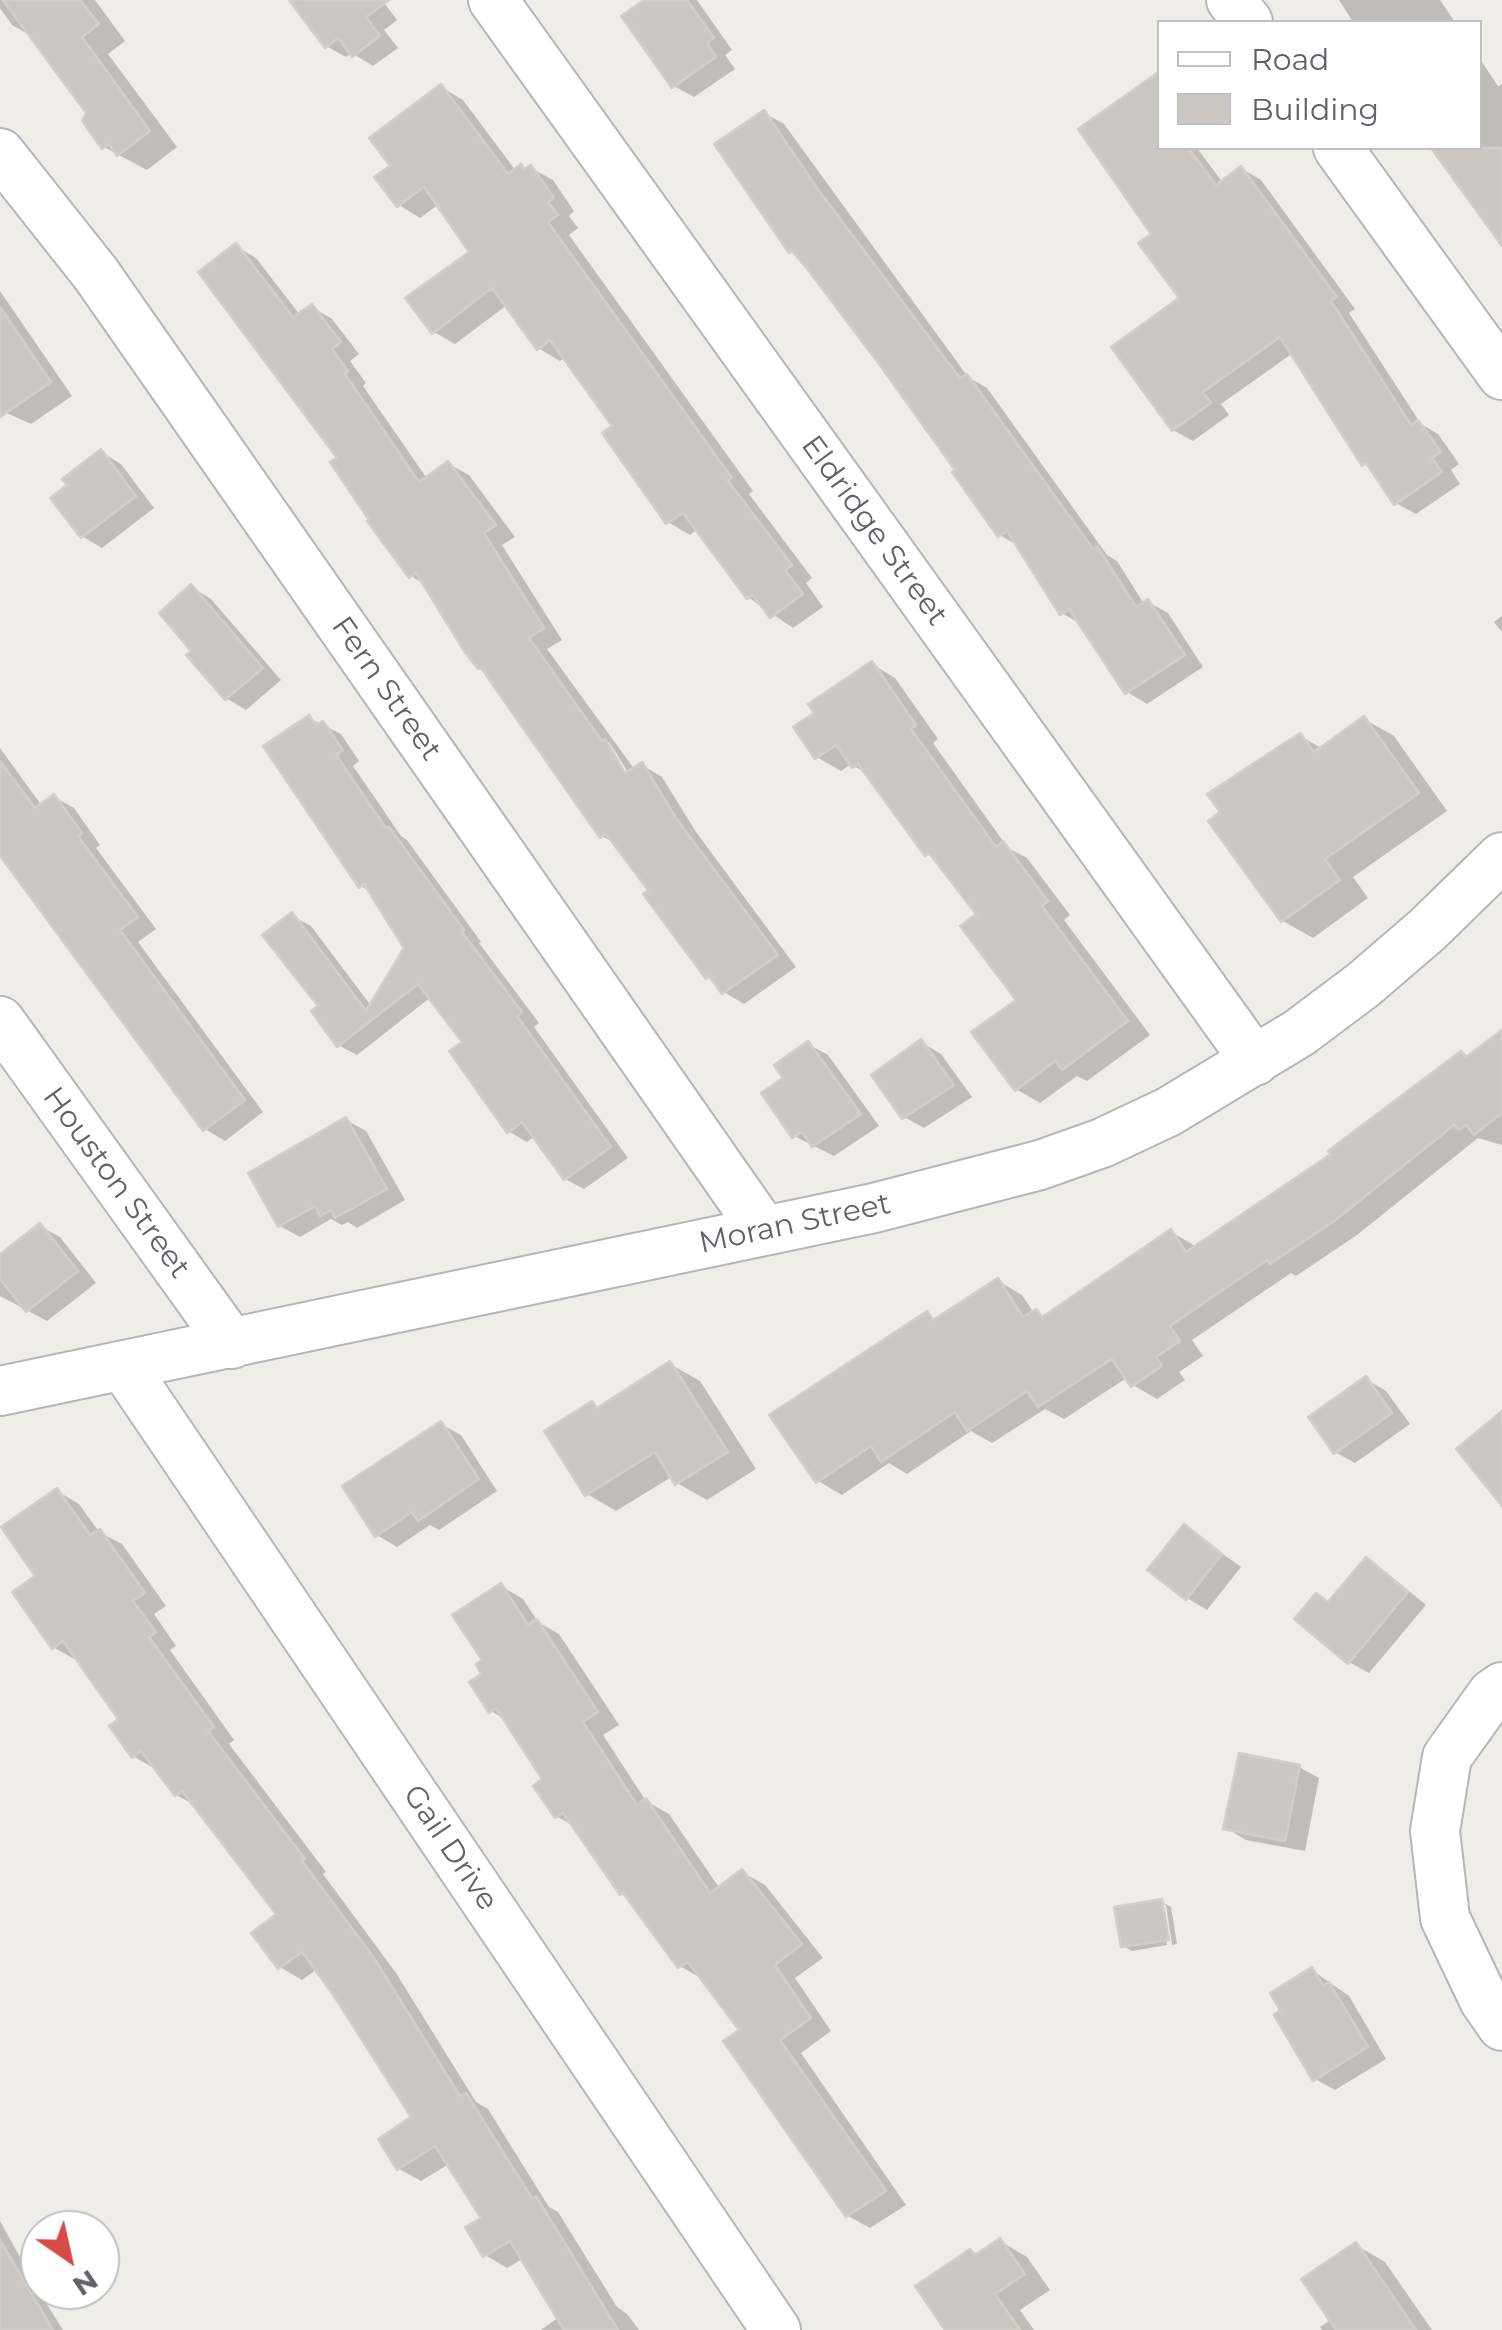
<!DOCTYPE html>
<style>
body{margin:0}
#map{position:relative;width:1502px;height:2330px;overflow:hidden;background:#efede7;font-family:Montserrat,sans-serif}
canvas{display:block}
.legend{position:absolute;left:1157px;top:20px;width:325px;height:130px;box-sizing:border-box;background:#fff;border:2px solid #bfc0c2;margin:0;padding:12px 18px;list-style:none;font-size:30px;color:#5f6266}
.legend li{display:flex;align-items:center;gap:20px;height:50px}
.legend b{width:50px;border:2px solid #bfc0c2}
.north{position:absolute;left:20px;top:2210px;width:100px;height:100px;box-sizing:border-box;background:#fff;border:2px solid #bfc0c2;border-radius:50%;rotate:146deg;font-size:28px;font-weight:700;line-height:40px;text-align:center;color:#5f6266}
.north::after{content:'';display:block;margin:auto;width:35px;height:45px;background:#d74a45;clip-path:polygon(50% 0,100% 100%,50% 72%,0 100%)}
</style>
<div id="map">
<canvas width="1502" height="2330"></canvas>
<ul class="legend">
<li><b style="height:12px;background:#fff"></b>Road</li>
<li><b style="height:28px;background:#cbc8c4"></b>Building</li>
</ul>
<div class="north">N</div>
</div>
<script>
const context = document.querySelector('canvas').getContext('2d');
context.lineJoin = 'round';
function fillPath(path, color) {
  context.fillStyle = color;
  context.fill(path, 'evenodd');
}
function shape(rows) {
  const path = new Path2D();
  for (const r of rows) {
    path.moveTo(r[0], r[1]);
    for (let i = 2; i < r.length; i += 2) path.lineTo(r[i], r[i + 1]);
  }
  return path;
}
function trace(path, color, width, dash) {
  context.strokeStyle = color;
  context.lineWidth = width;
  context.lineCap = dash ? 'butt' : 'round';
  context.setLineDash(dash || []);
  context.stroke(path);
}
function drawText(font, color, halo, rows, align = 'center') {
  context.font = font + ' Montserrat,sans-serif';
  context.lineWidth = 8;
  context.setLineDash([]);
  context.textBaseline = 'middle';
  context.strokeStyle = halo;
  context.fillStyle = color;
  for (const [text, x, y, turn = 0] of rows) {
    context.save();
    context.translate(x, y);
    context.rotate((+turn || 0) * Math.PI / 180);
    context.textAlign = isNaN(turn) ? turn : align;
    if (halo) context.strokeText(text, 0, 0);
    context.fillText(text, 0, 0);
    context.restore();
  }
}
fillPath(shape([
 [0,0,95,0,125,41,108,54,177,147,147,170,104,147,89,113,33,37,12,25,0,8],
 [292,0,382,0,397,20,384,30,398,48,373,66,352,53,346,57,326,46],
 [649,0,697,0,732,50,725,55,735,69,694,97,674,86],
 [1339,0,1440,0,1455,22,1353,22],
 [1480,59,1498,86,1502,84,1502,244,1434,148,1480,148],
 [441,87,463,100,516,171,531,168,553,180,574,211,569,216,578,228,569,235,753,491,749,494,812,578,806,583,823,607,793,628,748,597,698,529,690,535,668,522,615,427,566,357,560,361,538,348,507,305,455,344,434,332,472,252,439,204,420,218,399,205,393,167],
 [764,113,784,124,968,377,987,388,1107,555,1117,561,1144,604,1148,602,1168,613,1203,667,1147,704,1127,692,1082,625,1062,613,1020,547,1000,535,959,471,800,256,791,251],
 [1160,148,1197,148,1223,183,1242,169,1261,180,1355,309,1349,313,1421,424,1438,434,1459,464,1451,470,1460,484,1416,514,1396,503,1373,470,1364,464,1293,353,1221,404,1229,415,1193,441,1173,430,1183,299,1154,234],
 [236,246,256,258,300,315,312,307,332,319,359,354,350,361,366,383,363,386,428,480,449,464,469,475,515,537,502,545,562,640,547,649,635,770,642,765,662,777,696,832,796,967,744,1004,724,992,708,977,651,891,616,844,602,836,485,671,480,668,427,586,411,576,341,458],
 [604,742,609,742,634,782,630,785],
 [0,291,72,396,31,424,0,410],
 [101,452,121,464,154,508,102,548,82,536,70,486],
 [191,587,211,599,281,680,246,710,226,698,195,651],
 [1502,616,1502,632,1494,622],
 [872,664,895,678,938,739,933,743,1008,848,1027,858,1070,915,1064,920,1150,1035,1087,1081,1077,1076,1040,1103,1016,1089,1019,1000,979,914,938,860,927,854,870,776,851,764,841,771,817,757,817,714],
 [309,718,341,734,359,761,353,766,401,836,407,840,481,942,479,943,539,1023,534,1027,628,1158,584,1189,565,1179,535,1136,527,1142,508,1131,466,1042,431,997,357,1055,338,1045,321,1006,292,916,311,926,372,1007,407,948,372,893,361,886],
 [1364,719,1394,736,1447,811,1353,877,1368,898,1313,938,1283,921,1300,736,1323,749],
 [0,748,42,806,54,797,74,808,100,845,96,848,156,929,138,942,263,1112,225,1141,205,1129,0,849],
 [1502,1033,1502,1145,1478,1138,1357,1235,1296,1276,1291,1273,1192,1340,1203,1356,1179,1372,1185,1380,1157,1399,1133,1385,1128,1377,1064,1419,1045,1409,992,1443,971,1431,907,1474,889,1463,842,1495,818,1481,927,1314,937,1320,998,1281,1022,1295,1034,1313,1046,1318,1171,1232,1195,1246,1334,1155,1462,1054,1469,1058],
 [921,1042,941,1054,972,1097,924,1128,904,1117],
 [808,1044,828,1055,879,1126,834,1156,794,1136,787,1079],
 [346,1120,366,1131,405,1200,357,1228,348,1222,342,1225,331,1219,300,1237,280,1226],
 [40,1226,60,1237,96,1283,47,1321,0,1296,0,1257],
 [670,1364,700,1381,756,1469,707,1500,677,1483,673,1476,616,1511,587,1494,592,1404,600,1409],
 [1366,1379,1386,1391,1410,1424,1355,1463,1335,1452],
 [441,1424,461,1435,497,1491,439,1530,430,1525,397,1547,377,1535],
 [57,1491,79,1504,99,1532,122,1544,166,1606,154,1614,176,1646,170,1650,234,1740,229,1744,326,1872,323,1874,396,1973,476,2102,488,2109,549,2207,558,2212,617,2307,627,2314,639,2330,541,2330,559,2317,524,2258,507,2268,485,2255,484,2219,449,2164,421,2181,399,2169,415,2118,317,1969,302,1980,280,1967,280,1914,197,1806,176,1795,155,1769,133,1756,122,1720,78,1658,76,1660,53,1647,38,1576],
 [1185,1527,1241,1567,1207,1610,1187,1598],
 [1366,1560,1386,1572,1426,1605,1369,1673,1349,1662,1330,1604],
 [501,1586,523,1599,538,1622,559,1634,619,1725,603,1735,646,1801,669,1814,720,1889,742,1872,765,1885,823,1958,795,1978,831,2031,801,2053,906,2205,870,2228,848,2216,742,2030,702,1979,680,1966,630,1898,621,1893,577,1828,556,1816,546,1780,507,1721,491,1711,485,1661],
 [1299,1767,1319,1778,1305,1851,1246,1840,1226,1828],
 [1162,1902,1171,1907,1177,1944,1172,1945,1166,1905,1161,1905,1167,1945,1132,1951,1123,1946],
 [1312,1970,1349,1996,1386,2059,1335,2090,1315,2079],
 [0,2221,40,2293,63,2330,0,2330],
 [1000,2241,1027,2257,1050,2290,1020,2310,1034,2330,948,2330,970,2252,978,2256],
 [1356,2245,1385,2262,1432,2330,1322,2330,1320,2327,1332,2319]
]), '#0003');
const building = shape([
 [3,0,80,0,99,24,82,37,150,131,117,156,109,144,102,149,82,121,86,113,3,0],
 [289,0,389,0,366,17,380,36,352,57,338,38,325,48,289,0],
 [644,0,687,0,714,38,707,43,716,57,672,88,621,16,644,0],
 [1160,71,1160,148,1188,148,1216,185,1241,166,1337,297,1331,301,1411,425,1418,420,1441,452,1432,458,1442,472,1394,505,1366,463,1362,466,1280,337,1203,392,1211,403,1172,431,1111,347,1179,298,1138,243,1151,234,1078,129,1160,71],
 [441,84,508,174,521,164,524,169,531,165,554,198,548,202,558,215,548,222,732,478,728,481,792,565,785,570,803,594,770,618,752,594,747,599,683,513,666,524,602,433,612,426,550,340,537,350,492,288,432,334,405,298,469,252,424,187,397,207,374,177,390,166,369,138,441,84],
 [764,110,817,188,960,378,967,374,1093,549,1097,546,1136,607,1148,599,1185,655,1125,694,1069,609,1060,615,1007,531,998,537,952,472,955,470,879,364,808,270,792,251,789,253,714,144,764,110],
 [1431,148,1502,148,1502,246,1431,148],
 [236,243,293,317,312,304,341,342,332,349,348,371,345,374,419,482,448,461,496,525,484,533,544,628,529,638,602,741,605,739,625,773,642,762,676,818,778,955,722,994,709,976,706,979,643,894,648,890,606,834,600,838,481,668,478,669,466,654,416,573,409,578,367,521,369,520,330,462,337,458,198,272,236,243],
 [0,307,51,382,0,417,0,307],
 [101,449,136,496,81,538,50,498,67,485,62,479,101,449],
 [191,584,263,668,225,700,186,655,191,651,159,613,191,584],
 [872,661,916,725,911,729,996,847,1003,841,1048,901,1042,906,1128,1021,1062,1070,1055,1061,1015,1091,971,1032,1016,1000,960,926,976,914,929,853,925,856,858,764,852,768,836,745,815,759,793,727,814,713,808,704,872,661],
 [309,715,316,725,323,721,343,750,336,755,386,828,389,827,464,930,462,932,522,1012,517,1016,611,1147,564,1180,522,1122,507,1133,449,1051,462,1042,418,984,337,1047,311,1011,318,1006,262,935,292,912,366,1011,404,948,364,884,359,888,263,746,309,715],
 [1364,716,1419,793,1325,859,1340,880,1281,922,1208,821,1220,812,1207,794,1300,733,1314,752,1364,716],
 [0,761,35,808,54,794,82,833,78,836,138,917,120,930,245,1100,203,1131,0,856,0,761],
 [1502,1030,1502,1113,1474,1135,1466,1125,1459,1130,1454,1125,1333,1222,1270,1264,1267,1260,1170,1326,1180,1341,1156,1357,1162,1366,1131,1387,1112,1359,1038,1407,1027,1391,967,1431,955,1412,881,1462,871,1446,816,1483,769,1415,927,1311,933,1320,998,1278,1023,1317,1036,1309,1042,1317,1171,1229,1186,1252,1331,1154,1328,1151,1461,1051,1466,1057,1502,1030],
 [921,1039,954,1085,902,1119,871,1075,921,1039],
 [808,1041,861,1114,812,1147,802,1132,792,1138,761,1093,783,1078,774,1065,808,1041],
 [346,1117,387,1189,335,1218,331,1210,320,1216,315,1206,278,1227,248,1173,346,1117],
 [40,1223,78,1271,26,1312,0,1279,0,1254,40,1223],
 [670,1361,728,1452,675,1485,655,1452,585,1496,544,1431,592,1401,597,1408,670,1361],
 [1366,1376,1392,1413,1334,1454,1308,1417,1366,1376],
 [1502,1411,1502,1506,1456,1449,1502,1411],
 [441,1421,479,1479,418,1521,412,1512,375,1537,342,1486,441,1421],
 [57,1488,90,1535,100,1529,145,1593,133,1601,156,1632,149,1637,214,1727,208,1731,305,1859,302,1861,374,1958,460,2096,466,2093,532,2198,536,2196,618,2330,564,2330,510,2241,483,2257,465,2227,481,2218,435,2146,397,2170,378,2139,411,2117,334,1996,302,1952,278,1969,251,1933,276,1914,182,1791,175,1796,141,1751,132,1758,109,1726,118,1719,63,1641,52,1649,12,1592,35,1576,1,1527,57,1488],
 [1184,1524,1222,1554,1186,1600,1147,1570,1184,1524],
 [1366,1557,1408,1592,1348,1664,1294,1619,1316,1593,1328,1602,1366,1557],
 [501,1583,528,1625,537,1619,598,1712,583,1722,637,1805,646,1798,710,1893,742,1869,802,1944,775,1965,811,2018,780,2040,886,2191,846,2217,723,2041,739,2030,688,1962,678,1968,623,1893,620,1895,563,1813,555,1818,533,1786,542,1779,496,1708,489,1713,469,1682,481,1674,476,1664,482,1660,452,1615,501,1583],
 [1239,1753,1300,1765,1285,1841,1223,1829,1239,1753],
 [1162,1899,1169,1940,1121,1947,1114,1907,1162,1899],
 [1312,1967,1323,1986,1329,1982,1368,2047,1313,2081,1274,2015,1280,2010,1270,1993,1312,1967],
 [1000,2238,1025,2274,995,2294,1020,2330,945,2330,915,2286,970,2249,975,2255,1000,2238],
 [0,2240,53,2330,0,2330,0,2240],
 [1356,2242,1416,2330,1336,2330,1301,2279,1356,2242]
]);
fillPath(building, '#cbc8c4');
trace(building, '#d3cfc6', 2.5);
const minor = shape([
 [493,0,1255,1061],
 [1231,0,1248,22],
 [1338,148,1502,375],
 [0,153,96,274,764,1231],
 [0,1021,232,1344],
 [124,1367,776,2330],
 [0,1391,874,1208,1040,1165,1102,1143,1168,1112,1299,1033,1363,985,1427,930,1502,857],
 [1502,1687,1492,1694,1447,1757,1435,1831,1445,1918,1484,2000,1502,2026]
]);
trace(minor, '#b4b7ba', 52);
trace(minor, '#fff', 48);
drawText('30px', '#5f6266', '#fff', [
 ["Eldridge Street",874,531,54],
 ["Fern Street",386,689,55],
 ["Houston Street",116,1183,54],
 ["Moran Street",795,1224,-12],
 ["Gail Drive",450,1848,56]
]);
</script>
